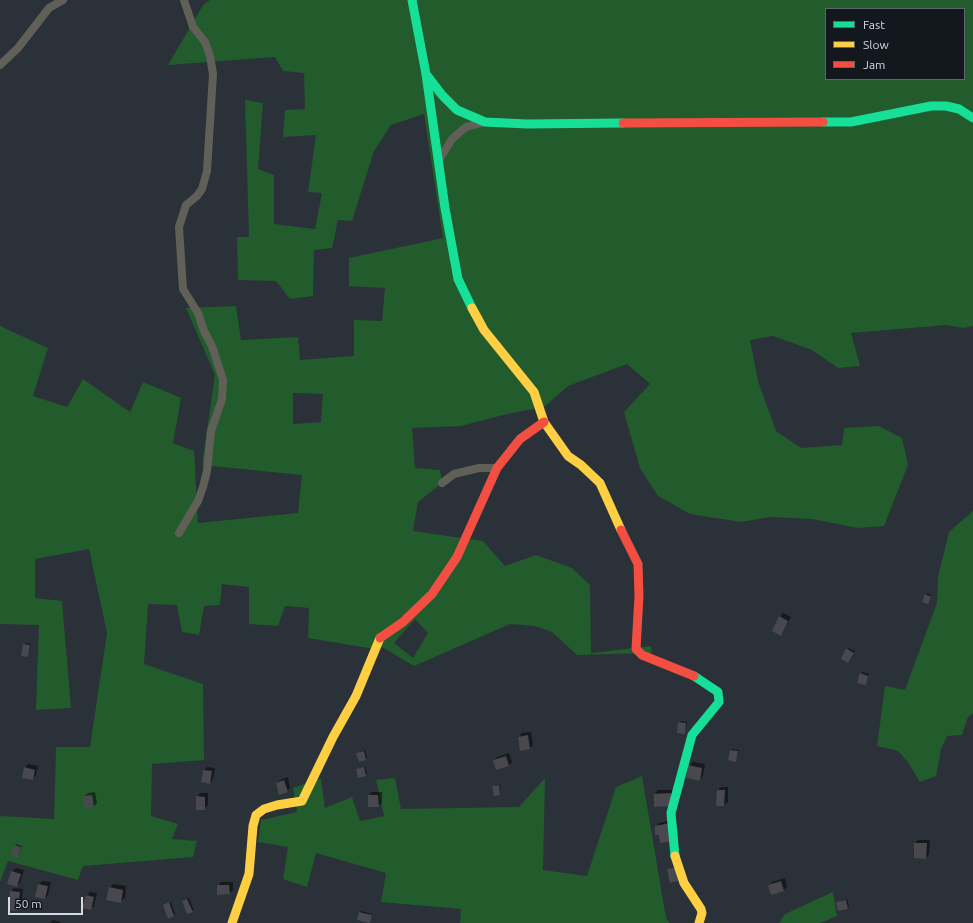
<!DOCTYPE html>
<style>
body{margin:0}
#map{position:relative;width:973px;height:923px;overflow:hidden;background:#2a3138;font-family:Ubuntu,sans-serif}
canvas{display:block}
.legend{position:absolute;left:825px;top:8px;width:140px;height:72px;box-sizing:border-box;background:#12181e;border:1px solid #5e656c;margin:0;padding:5px 7px;list-style:none;font-size:12px;color:#d1d9e2}
.legend li{display:flex;align-items:center;gap:8px;height:20px}
.legend b{width:20px;border:1px solid #5e656c}
.scale{position:absolute;left:8px;top:897px;width:75px;height:18px;box-sizing:border-box;border:2px solid #d1d9e2;border-top:0;padding-left:5px;font-size:12px;line-height:14px;white-space:nowrap;color:#d1d9e2;-webkit-text-stroke:3px #12181e;paint-order:stroke}
</style>
<div id="map">
<canvas width="973" height="923"></canvas>
<ul class="legend">
<li><b style="height:5px;background:#16e098"></b>Fast</li>
<li><b style="height:5px;background:#ffcf43"></b>Slow</li>
<li><b style="height:5px;background:#f24e42"></b>Jam</li>
</ul>
<div class="scale">50 m</div>
</div>
<script>
const context = document.querySelector('canvas').getContext('2d');
context.lineJoin = 'round';
function fillPath(path, color) {
  context.fillStyle = color;
  context.fill(path, 'evenodd');
}
function shape(rows) {
  const path = new Path2D();
  for (const r of rows) {
    path.moveTo(r[0], r[1]);
    for (let i = 2; i < r.length; i += 2) path.lineTo(r[i], r[i + 1]);
  }
  return path;
}
function trace(path, color, width, dash) {
  context.strokeStyle = color;
  context.lineWidth = width;
  context.lineCap = dash ? 'butt' : 'round';
  context.setLineDash(dash || []);
  context.stroke(path);
}
fillPath(shape([
 [210,0,973,0,973,326,963,328,947,325,851,333,860,366,838,368,812,350,773,336,750,340,758,381,776,431,801,448,842,445,844,428,879,426,902,438,908,465,884,526,858,528,812,519,771,517,741,522,690,514,658,496,640,468,624,412,650,384,627,364,568,386,544,407,507,414,461,426,412,428,415,468,440,470,442,483,418,502,413,531,483,541,505,566,536,555,572,568,590,585,591,653,651,646,652,653,577,655,552,632,535,626,510,624,414,666,380,646,374,649,308,638,309,608,285,606,278,626,249,624,249,587,222,584,220,605,204,606,199,635,182,632,177,605,148,604,144,664,203,684,204,760,152,764,151,816,178,824,172,839,197,841,193,857,83,866,78,880,8,861,0,882,0,816,54,819,56,747,90,747,107,633,89,549,35,559,35,598,62,601,71,708,36,710,39,625,0,624,0,326,48,348,33,396,67,407,83,379,130,412,143,382,181,398,173,443,194,451,198,523,298,513,302,475,202,465,215,375,186,308,236,306,241,340,298,337,300,360,354,356,354,320,382,321,385,288,349,286,349,258,443,238,424,114,391,125,374,151,352,221,338,220,332,248,314,250,313,296,290,299,276,281,238,280,237,237,249,237,245,100,263,103,258,169,274,175,274,224,315,229,322,193,308,192,316,135,283,137,285,110,305,109,304,73,283,71,275,57,168,65,203,5],
 [826,9,964,9,964,79,826,79],
 [293,393,323,394,321,422,293,424],
 [415,619,428,633,413,658,394,643],
 [973,511,973,713,968,717,962,735,947,736,941,749,936,776,920,782,908,762,898,751,877,746,885,686,905,690,937,603,938,577,949,532],
 [642,776,666,918,670,923,460,923,461,909,381,902,386,873,316,853,307,887,283,879,288,847,258,842,261,820,297,812,293,788,321,778,325,808,352,797,360,821,384,816,376,780,395,778,401,809,519,807,545,778,543,870,587,876,616,787],
 [833,892,837,916,820,923,779,923,785,914]
]), '#225b2c');
fillPath(shape([
 [927,593,931,595,929,601,925,595],
 [783,613,791,617,781,635,780,617],
 [26,643,31,644,28,656,24,645],
 [848,648,855,651,850,660,847,649],
 [862,672,869,674,865,684,861,674],
 [681,721,687,722,685,733,679,723],
 [531,732,533,745,530,748,519,737,522,733],
 [732,749,739,750,736,760,731,750],
 [365,750,367,758,360,761,357,753],
 [509,753,512,762,509,765,497,769,494,760,497,757],
 [693,762,705,764,703,776,700,780,689,766],
 [28,764,38,766,36,775,33,779,25,768],
 [207,767,215,768,213,779,210,783,204,770],
 [365,767,367,774,359,777,357,770],
 [288,777,290,788,287,791,277,783,280,780],
 [495,785,500,785,500,794,495,794,493,787],
 [721,787,728,787,728,802,724,805,717,805,718,790],
 [658,790,674,790,674,802,655,805,655,794],
 [95,792,97,803,94,806,84,796,88,793],
 [372,792,382,792,382,803,378,806,369,796],
 [200,793,208,793,208,805,204,809,197,797],
 [672,820,660,833,656,826,659,823],
 [918,840,930,840,929,854,926,858,915,843],
 [16,844,22,846,18,856,15,845],
 [16,868,24,870,20,883,17,886,12,872],
 [785,878,787,887,784,890,769,885,772,882],
 [42,881,51,882,48,895,45,898,36,896,39,884],
 [221,882,233,882,233,890,230,893,218,886],
 [113,884,126,886,125,898,121,901,110,888],
 [14,888,23,889,21,907,18,910,11,892],
 [90,892,97,893,94,906,90,909,87,895],
 [189,898,194,910,192,911,183,901],
 [847,899,849,907,847,908,838,902],
 [171,902,175,914,173,916,164,905],
 [361,911,372,914,369,922,360,913],
 [53,920,60,922,60,923,50,923]
]), '#0007');
fillPath(shape([
 [925,594,931,597,928,604,922,602],
 [779,616,788,621,781,636,772,631],
 [23,644,30,645,28,657,21,656],
 [846,648,854,653,848,663,841,659],
 [860,673,868,676,866,685,857,683],
 [678,722,686,723,685,734,677,733],
 [528,735,530,749,520,751,518,737],
 [730,750,738,751,736,762,728,760],
 [364,751,366,760,359,762,356,753],
 [506,756,509,766,496,770,493,760],
 [688,765,702,768,700,781,686,778],
 [24,767,35,770,33,780,22,778],
 [364,767,366,776,358,778,356,769],
 [203,770,212,771,210,784,201,782],
 [284,780,288,792,279,795,276,783],
 [499,785,500,795,494,796,492,786],
 [717,790,725,790,724,806,716,806],
 [671,793,671,806,654,807,654,794],
 [92,795,94,807,85,808,83,796],
 [368,795,378,795,379,807,368,807],
 [196,796,205,797,205,810,196,810],
 [669,823,672,841,660,843,659,835,655,835,655,826],
 [914,843,927,843,926,859,914,858],
 [14,845,21,847,18,858,11,855],
 [678,867,681,880,670,883,667,869],
 [11,871,21,874,17,887,7,884],
 [781,881,784,891,771,895,768,885],
 [38,884,48,886,45,899,35,897],
 [217,885,229,885,230,894,217,895],
 [109,887,123,890,121,903,106,900],
 [10,891,20,892,18,911,8,910],
 [86,895,94,897,91,910,82,908],
 [187,899,193,912,187,914,182,901],
 [846,900,848,909,838,911,836,902],
 [169,902,174,916,168,919,163,905],
 [359,912,372,915,370,923,357,920]
]), '#48484e');
trace(shape([
 [0,65,18,48,49,8,63,0],
 [439,160,452,139,466,127,485,122],
 [442,483,454,474,479,468,497,468],
 [179,533,198,501,203,487,207,471,211,431,222,399,223,380,212,346,204,331,198,313,183,289,179,227,186,205,197,196,202,189,207,171,213,74,210,56,205,42,193,27,184,0]
]), '#616058', 8);
trace(shape([
 [412,0,426,74,442,95,457,110,485,122,527,124,623,123],
 [426,74,445,208,458,279,472,308],
 [823,122,851,122,931,106,946,106,959,109,973,118],
 [675,856,671,813,692,735,719,702,718,692,694,676]
]), '#16e098', 9);
trace(shape([
 [472,308,484,330,534,392,544,422,568,456,581,465,600,483,621,530],
 [675,856,684,883,701,909,702,913,699,923],
 [232,923,249,874,253,826,256,815,264,809,277,805,302,801,333,737,356,696,380,638]
]), '#ffcf43', 9);
trace(shape([
 [623,123,823,122],
 [621,530,638,564,639,596,636,649,642,655,694,676],
 [380,638,403,622,432,594,457,557,497,468,520,439,544,422]
]), '#f24e42', 9);
</script>
